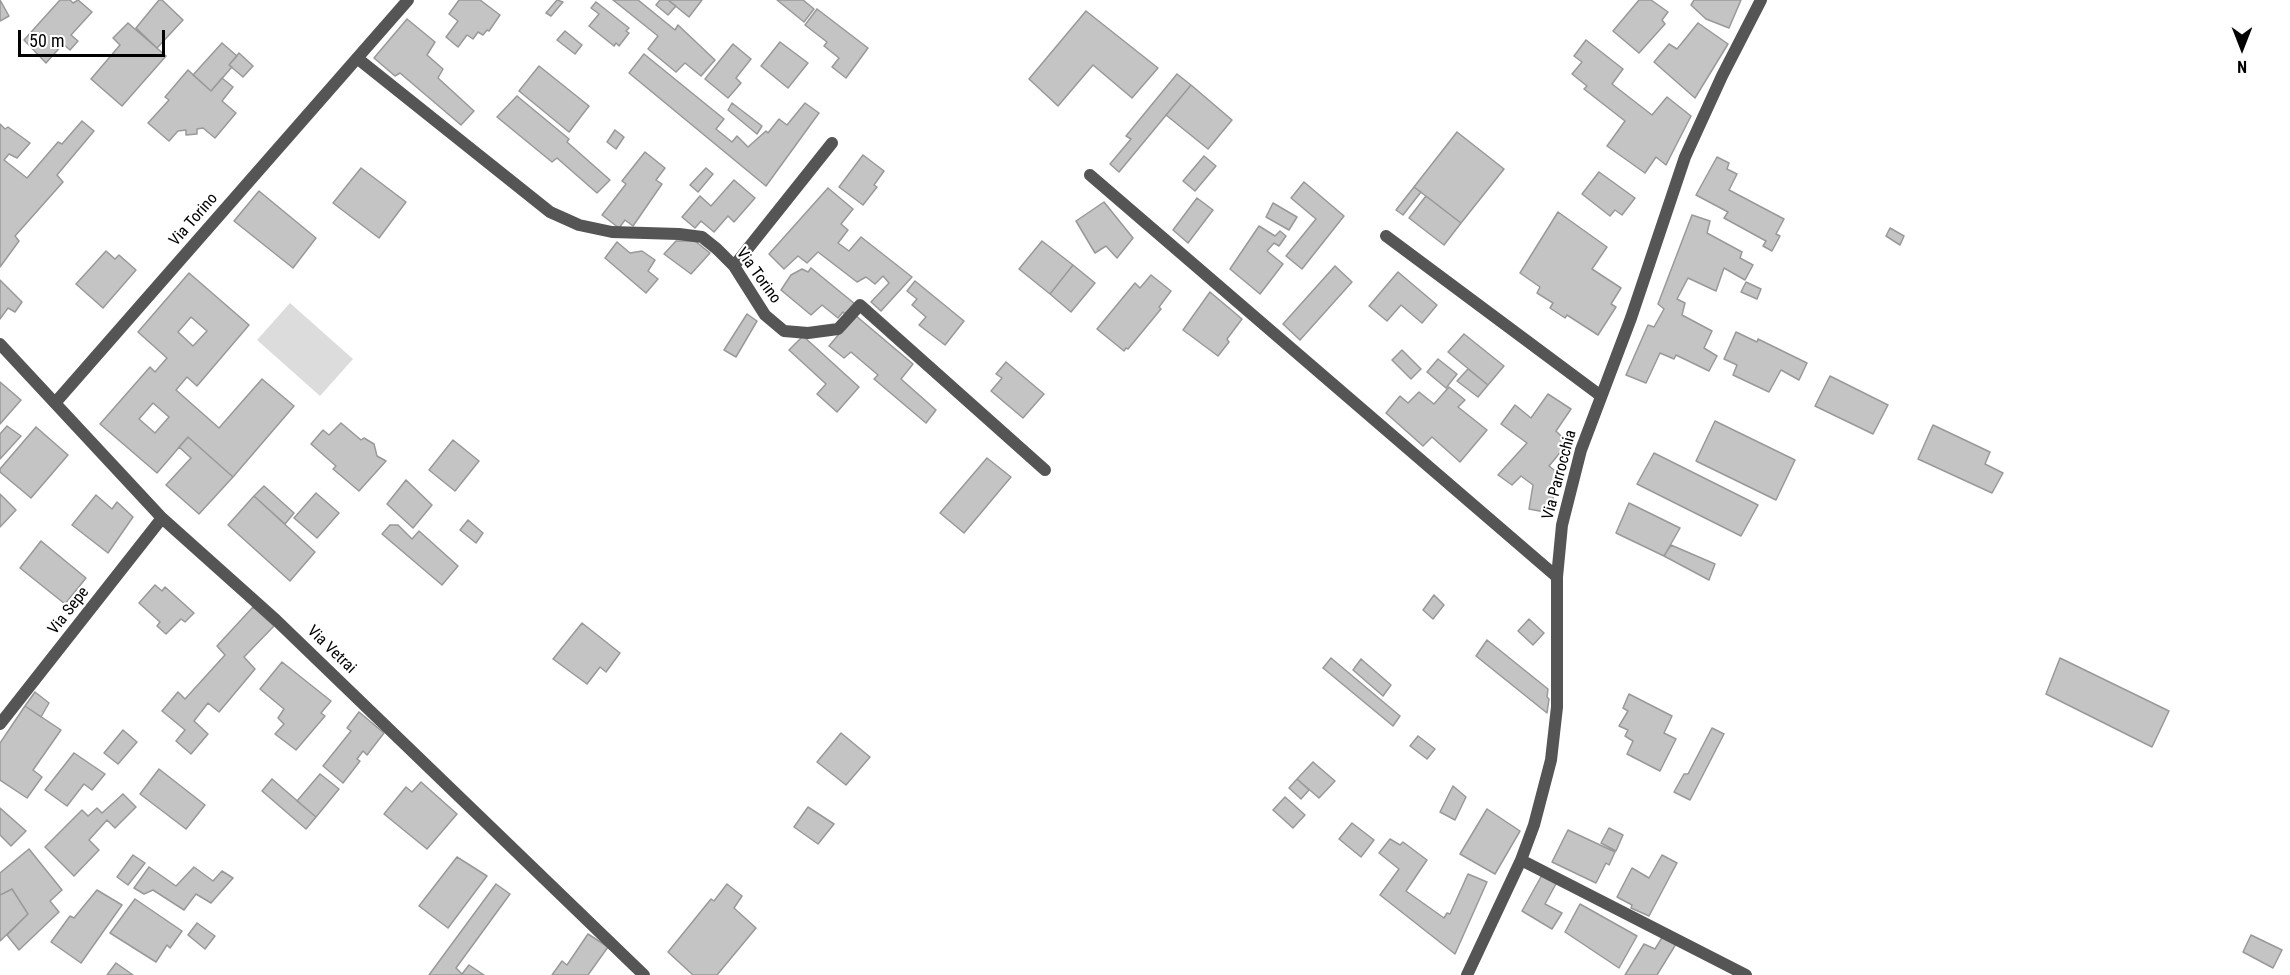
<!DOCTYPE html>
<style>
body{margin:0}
#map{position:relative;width:2290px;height:975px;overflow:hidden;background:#fff;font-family:"Roboto Condensed",sans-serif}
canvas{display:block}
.north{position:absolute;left:2212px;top:18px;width:60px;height:60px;-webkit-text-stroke:4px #fff;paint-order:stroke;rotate:180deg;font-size:16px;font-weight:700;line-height:24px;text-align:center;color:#000}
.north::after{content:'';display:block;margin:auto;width:21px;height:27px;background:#000;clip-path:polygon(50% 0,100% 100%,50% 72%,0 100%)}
.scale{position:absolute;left:18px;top:30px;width:147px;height:27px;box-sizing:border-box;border:3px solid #000;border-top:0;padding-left:8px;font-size:18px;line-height:21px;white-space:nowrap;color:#000;-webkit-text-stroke:4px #fff;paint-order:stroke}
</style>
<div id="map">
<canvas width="2290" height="975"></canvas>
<div class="north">N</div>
<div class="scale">50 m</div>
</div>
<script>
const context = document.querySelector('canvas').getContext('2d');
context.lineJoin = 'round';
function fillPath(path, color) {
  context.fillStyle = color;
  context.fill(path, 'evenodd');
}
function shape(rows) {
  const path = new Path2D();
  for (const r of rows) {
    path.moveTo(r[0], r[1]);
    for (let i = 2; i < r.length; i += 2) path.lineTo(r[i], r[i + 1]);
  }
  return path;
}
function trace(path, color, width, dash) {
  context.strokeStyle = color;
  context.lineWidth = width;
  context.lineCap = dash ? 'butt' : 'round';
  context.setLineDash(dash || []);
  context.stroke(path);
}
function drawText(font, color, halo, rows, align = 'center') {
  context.font = font + ' "Roboto Condensed",sans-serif';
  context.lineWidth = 4.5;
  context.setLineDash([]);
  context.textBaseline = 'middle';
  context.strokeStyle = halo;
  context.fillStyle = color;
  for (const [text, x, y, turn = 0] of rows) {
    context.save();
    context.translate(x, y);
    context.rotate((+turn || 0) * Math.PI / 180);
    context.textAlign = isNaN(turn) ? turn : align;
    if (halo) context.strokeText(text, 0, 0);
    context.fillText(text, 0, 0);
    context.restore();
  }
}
fillPath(shape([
 [290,303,353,359,320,396,257,340]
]), '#dcdcdc');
const building = shape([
 [0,0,9,16,0,21,0,0],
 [60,0,70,0,73,3,78,0,92,12,71,35,78,41,70,50,63,44,46,63,24,40,60,0],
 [159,0,162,0,183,20,157,48,136,28,159,0],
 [459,0,480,0,500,15,489,31,487,30,483,35,478,32,473,39,467,35,458,47,446,37,458,21,449,14,459,0],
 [557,0,563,2,551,16,546,13,557,0],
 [613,0,638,0,675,30,678,25,715,60,701,76,685,63,676,72,648,49,658,36,613,0],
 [660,0,668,0,676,6,668,15,656,5,660,0],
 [668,0,702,0,689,17,668,0],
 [777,0,803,0,814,9,804,22,777,0],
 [1639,0,1651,0,1668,12,1662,20,1665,24,1639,53,1613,31,1639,0],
 [1694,0,1741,0,1729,28,1706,19,1691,5,1694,0],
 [596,2,629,28,626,31,629,33,619,46,616,43,614,46,589,26,599,14,591,8,596,2],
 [817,9,868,48,846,78,832,67,839,58,824,46,827,42,805,25,817,9],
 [1086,11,1158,68,1132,98,1093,65,1058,106,1029,79,1086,11],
 [407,19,435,42,427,55,443,69,438,78,474,111,461,125,400,73,395,76,374,58,407,19],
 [128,23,166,56,122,106,91,79,120,45,113,38,128,23],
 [1698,23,1728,44,1695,98,1654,62,1669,44,1677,49,1698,23],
 [565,31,582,45,575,54,557,40,565,31],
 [1586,40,1623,69,1612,84,1652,115,1667,97,1691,116,1666,165,1656,157,1645,173,1607,146,1625,121,1584,89,1587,86,1572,74,1582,62,1574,56,1586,40],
 [780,42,808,63,788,88,761,66,780,42],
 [222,43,237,56,229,65,232,67,211,91,193,75,222,43],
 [733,44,751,59,736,78,741,83,728,98,705,79,733,44],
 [239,53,253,66,243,77,229,65,239,53],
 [644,54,724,119,716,129,732,142,737,136,748,147,766,131,768,133,779,119,787,125,805,103,819,113,766,186,629,73,644,54],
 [539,66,589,106,569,132,519,91,539,66],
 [188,70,211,91,222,78,233,87,222,101,236,113,215,138,203,128,197,129,197,134,186,135,186,130,178,131,169,141,148,123,169,100,165,97,188,70],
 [1177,74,1191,85,1119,172,1110,164,1131,139,1126,136,1177,74],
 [1191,85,1232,120,1208,149,1166,115,1191,85],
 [517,96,569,139,567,142,610,180,597,193,557,158,552,162,497,117,517,96],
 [732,103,762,126,757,134,728,110,732,103],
 [82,121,94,131,57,175,63,182,15,236,19,241,0,267,0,124,5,129,8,127,30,143,17,158,9,154,4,160,27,178,58,142,62,144,82,121],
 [615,130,624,137,616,149,607,142,615,130],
 [1457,132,1504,169,1461,223,1414,187,1457,132],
 [645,152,665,168,656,180,662,184,633,226,625,220,619,228,602,215,626,184,622,181,645,152],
 [863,155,884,171,874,185,877,187,863,205,839,187,863,155],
 [1204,156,1216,166,1195,191,1183,181,1204,156],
 [1717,157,1729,163,1727,169,1737,174,1729,190,1784,219,1776,234,1780,236,1772,251,1763,246,1766,241,1724,218,1728,212,1696,195,1717,157],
 [361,168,406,202,379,238,333,203,361,168],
 [706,168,713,174,698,192,690,185,706,168],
 [1599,172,1635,198,1622,215,1615,210,1610,216,1582,194,1599,172],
 [734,180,755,198,734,222,728,216,714,232,701,221,695,228,682,217,700,196,711,206,734,180],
 [1304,182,1344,216,1302,269,1286,256,1316,219,1291,198,1304,182],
 [1414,187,1421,192,1403,215,1396,210,1414,187],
 [828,188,853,209,841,224,848,230,838,243,849,251,861,237,912,277,881,311,871,302,889,283,883,276,875,284,866,277,857,282,818,252,807,263,798,256,784,269,769,254,828,188],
 [259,191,316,238,293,268,234,221,259,191],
 [1426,196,1461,223,1444,245,1409,218,1426,196],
 [1197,198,1213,210,1188,243,1173,230,1197,198],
 [1104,202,1133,238,1117,258,1106,246,1095,253,1076,221,1104,202],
 [1273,203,1297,217,1289,230,1266,217,1273,203],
 [1558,212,1607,247,1592,269,1621,288,1611,304,1616,307,1598,335,1567,315,1565,318,1550,308,1553,303,1537,293,1540,287,1520,273,1558,212],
 [1692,215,1710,221,1707,233,1742,252,1740,258,1753,265,1745,280,1724,268,1716,291,1688,278,1677,299,1685,303,1682,315,1712,331,1704,348,1717,356,1709,371,1676,355,1674,359,1660,353,1646,383,1626,375,1648,325,1654,327,1664,309,1658,304,1692,215],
 [1259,226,1275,236,1280,231,1286,236,1279,246,1274,243,1267,251,1283,264,1260,294,1230,269,1259,226],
 [1890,228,1904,236,1900,245,1886,236,1890,228],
 [676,241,695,241,710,253,691,274,664,254,676,241],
 [1042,241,1073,265,1050,294,1019,269,1042,241],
 [617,242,630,253,642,251,655,260,648,271,658,279,646,293,605,258,617,242],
 [106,251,115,259,119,255,136,270,103,308,76,284,106,251],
 [1073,265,1095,283,1071,312,1050,294,1073,265],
 [1335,266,1352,282,1300,340,1283,324,1335,266],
 [811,268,855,304,846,315,843,312,838,318,822,305,811,315,781,290,791,275,802,269,808,272,811,268],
 [1398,272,1437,305,1422,323,1401,305,1387,321,1369,306,1398,272],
 [189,273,249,325,197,386,187,377,176,390,219,428,262,379,294,406,233,477,188,437,157,473,100,424,150,367,155,372,167,358,138,332,189,273],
 [191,317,207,331,193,346,178,332,191,317],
 [153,403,169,417,155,433,139,419,153,403],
 [1151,275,1171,291,1159,307,1161,309,1128,349,1126,348,1124,351,1097,329,1135,283,1140,288,1151,275],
 [0,280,22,302,15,312,8,308,0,319,0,280],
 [915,281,964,321,945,345,919,325,926,317,912,305,917,299,907,291,915,281],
 [1746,282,1761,289,1757,299,1741,292,1746,282],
 [1210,292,1242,319,1227,339,1229,342,1218,356,1183,330,1210,292],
 [747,314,757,321,736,357,724,350,747,314],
 [855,315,913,364,901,379,936,410,926,423,874,379,878,375,851,352,844,358,829,346,855,315],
 [1736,332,1757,342,1758,339,1807,363,1799,380,1781,370,1769,392,1733,375,1737,365,1724,359,1736,332],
 [1464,334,1504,366,1488,385,1448,352,1464,334],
 [803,336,859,387,837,412,817,394,826,384,789,350,803,336],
 [1402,350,1421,369,1411,379,1392,360,1402,350],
 [1438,359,1457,374,1446,388,1427,372,1438,359],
 [1006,362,1044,394,1023,418,991,391,1002,378,996,374,1006,362],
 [1468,369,1488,385,1478,397,1457,381,1468,369],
 [1830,376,1888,405,1873,434,1815,406,1830,376],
 [0,382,21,400,0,424,0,382],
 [1449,387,1465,400,1458,407,1487,430,1460,462,1432,437,1423,446,1386,413,1400,396,1408,403,1419,392,1434,404,1449,387],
 [1548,394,1571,409,1556,431,1568,443,1549,466,1558,473,1550,513,1529,509,1533,485,1521,476,1512,485,1498,475,1527,443,1501,424,1515,405,1531,418,1548,394],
 [1715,421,1795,460,1776,500,1696,461,1715,421],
 [341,423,361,440,364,438,374,444,377,456,386,461,359,491,333,469,336,466,311,444,323,430,329,435,341,423],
 [1933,425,1990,452,1985,464,2003,473,1992,493,1918,459,1933,425],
 [7,426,21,436,0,459,0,434,7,426],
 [36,427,68,455,31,498,0,472,0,469,36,427],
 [188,437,233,477,199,514,166,485,191,458,179,447,188,437],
 [453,440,479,461,455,491,429,470,453,440],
 [1654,453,1758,505,1741,536,1637,484,1654,453],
 [987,458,1011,477,964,533,940,513,987,458],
 [406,480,432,505,413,528,387,504,406,480],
 [264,486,294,513,285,524,254,496,264,486],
 [316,493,339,513,317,538,294,518,316,493],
 [0,494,16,510,0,527,0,494],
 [96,495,112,509,117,502,133,517,108,553,72,525,96,495],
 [254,496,315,552,290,581,228,525,254,496],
 [1629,503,1680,528,1664,556,1616,533,1629,503],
 [468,520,483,533,476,543,460,530,468,520],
 [390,525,398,525,412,539,419,531,458,566,442,585,382,534,390,525],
 [41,541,86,578,65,604,20,568,41,541],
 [1671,545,1715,564,1709,580,1664,556,1671,545],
 [155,585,162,591,165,587,194,613,185,622,181,619,166,634,157,626,160,622,139,603,155,585],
 [1434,595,1444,605,1433,619,1423,610,1434,595],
 [253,607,274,626,244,657,255,669,219,712,208,703,194,721,208,734,191,754,176,741,185,730,162,711,178,692,185,699,225,655,217,646,253,607],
 [1529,619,1544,633,1533,645,1518,631,1529,619],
 [582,623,620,653,606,672,600,667,587,684,553,659,582,623],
 [1487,640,1548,689,1547,697,1549,699,1547,713,1476,656,1487,640],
 [1331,658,1400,716,1393,726,1323,668,1331,658],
 [2060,658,2169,711,2152,747,2046,694,2060,658],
 [1361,659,1391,685,1383,696,1353,670,1361,659],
 [282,662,331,701,321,713,325,716,296,750,275,734,284,724,278,718,284,709,260,689,282,662],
 [35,692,49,703,41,717,25,706,35,692],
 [1629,694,1672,716,1664,733,1676,739,1660,771,1627,754,1633,741,1625,736,1628,730,1619,726,1628,711,1623,708,1629,694],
 [25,706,61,730,33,770,42,777,27,798,0,780,0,743,25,706],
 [359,712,384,733,367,755,363,751,357,759,360,761,343,783,323,766,351,731,347,728,359,712],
 [1712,728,1724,734,1690,800,1674,792,1684,774,1688,774,1712,728],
 [123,730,137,742,118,764,104,753,123,730],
 [841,733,870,757,846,785,817,762,841,733],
 [1418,736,1435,749,1427,759,1410,746,1418,736],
 [74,753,105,774,92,790,84,784,67,806,45,790,74,753],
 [1313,762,1335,781,1319,798,1297,779,1313,762],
 [159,769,205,805,186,829,140,794,159,769],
 [320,774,339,789,316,817,297,801,320,774],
 [272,779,316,817,306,829,262,791,272,779],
 [1297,779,1309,790,1301,799,1289,788,1297,779],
 [421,782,457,814,427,849,384,814,406,787,412,792,421,782],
 [1453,786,1466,797,1455,820,1440,812,1453,786],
 [123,794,136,807,115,828,107,820,89,840,99,850,74,876,45,847,82,810,88,816,97,808,102,813,123,794],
 [1285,797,1305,815,1293,828,1273,810,1285,797],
 [808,807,834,824,818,844,794,827,808,807],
 [0,808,26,831,11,846,0,835,0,808],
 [1487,809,1520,831,1495,874,1460,854,1487,809],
 [1352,823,1374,840,1361,857,1339,839,1352,823],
 [1609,828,1623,835,1616,851,1601,843,1609,828],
 [1568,830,1615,852,1609,865,1606,863,1596,883,1552,862,1568,830],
 [1390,839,1400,845,1403,842,1427,860,1406,891,1444,918,1447,913,1450,914,1468,874,1487,882,1455,954,1380,895,1399,869,1379,853,1390,839],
 [29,849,62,890,50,901,59,912,19,950,7,935,28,914,12,889,0,895,0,873,29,849],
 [133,855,145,863,128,885,117,877,133,855],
 [1662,855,1677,863,1649,916,1631,908,1632,905,1617,897,1632,868,1649,878,1662,855],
 [457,857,487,876,448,928,419,906,457,857],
 [149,867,176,886,194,867,213,881,222,871,233,878,211,903,196,894,184,910,153,890,144,894,134,888,149,867],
 [1542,875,1557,882,1545,904,1562,913,1552,929,1522,911,1542,875],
 [496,884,510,894,456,968,462,974,469,965,484,975,429,975,496,884],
 [727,884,742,896,734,908,756,928,717,975,693,975,668,952,711,899,714,901,727,884],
 [12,889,28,914,0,941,0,895,12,889],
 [97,890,122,905,81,963,51,942,70,916,74,918,97,890],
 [135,899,182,931,170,948,167,945,156,962,110,933,135,899],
 [1580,904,1637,936,1619,968,1565,932,1580,904],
 [197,923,215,936,205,949,188,935,197,923],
 [588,934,608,947,588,975,552,975,562,961,567,965,588,934],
 [2251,935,2282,950,2273,968,2243,952,2251,935],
 [1663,936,1676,944,1657,975,1625,975,1644,944,1655,949,1663,936],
 [116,963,133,975,107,975,116,963]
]);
fillPath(building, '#c4c4c4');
trace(building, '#999', 1.5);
trace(shape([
 [357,58,550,212,579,225,612,232,679,234,702,237,717,249,734,266,765,315,784,331,808,333,838,329,860,305,1045,470],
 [1090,175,1557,577],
 [1386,236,1601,396],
 [734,266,832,143],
 [0,344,162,518,276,620,644,975],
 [55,403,408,0],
 [0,724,162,518],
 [1521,860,1746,975],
 [1467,975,1521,860,1534,825,1551,760,1557,707,1557,577,1562,525,1581,450,1631,318,1685,157,1722,76,1761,0]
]), '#555', 12);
drawText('16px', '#000', '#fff', [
 ["Via Torino",194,220,-49],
 ["Via Torino",758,276,54],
 ["Via Parrocchia",1560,475,-75],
 ["Via Sepe",69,611,-52],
 ["Via Vetrai",331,650,44]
]);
</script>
